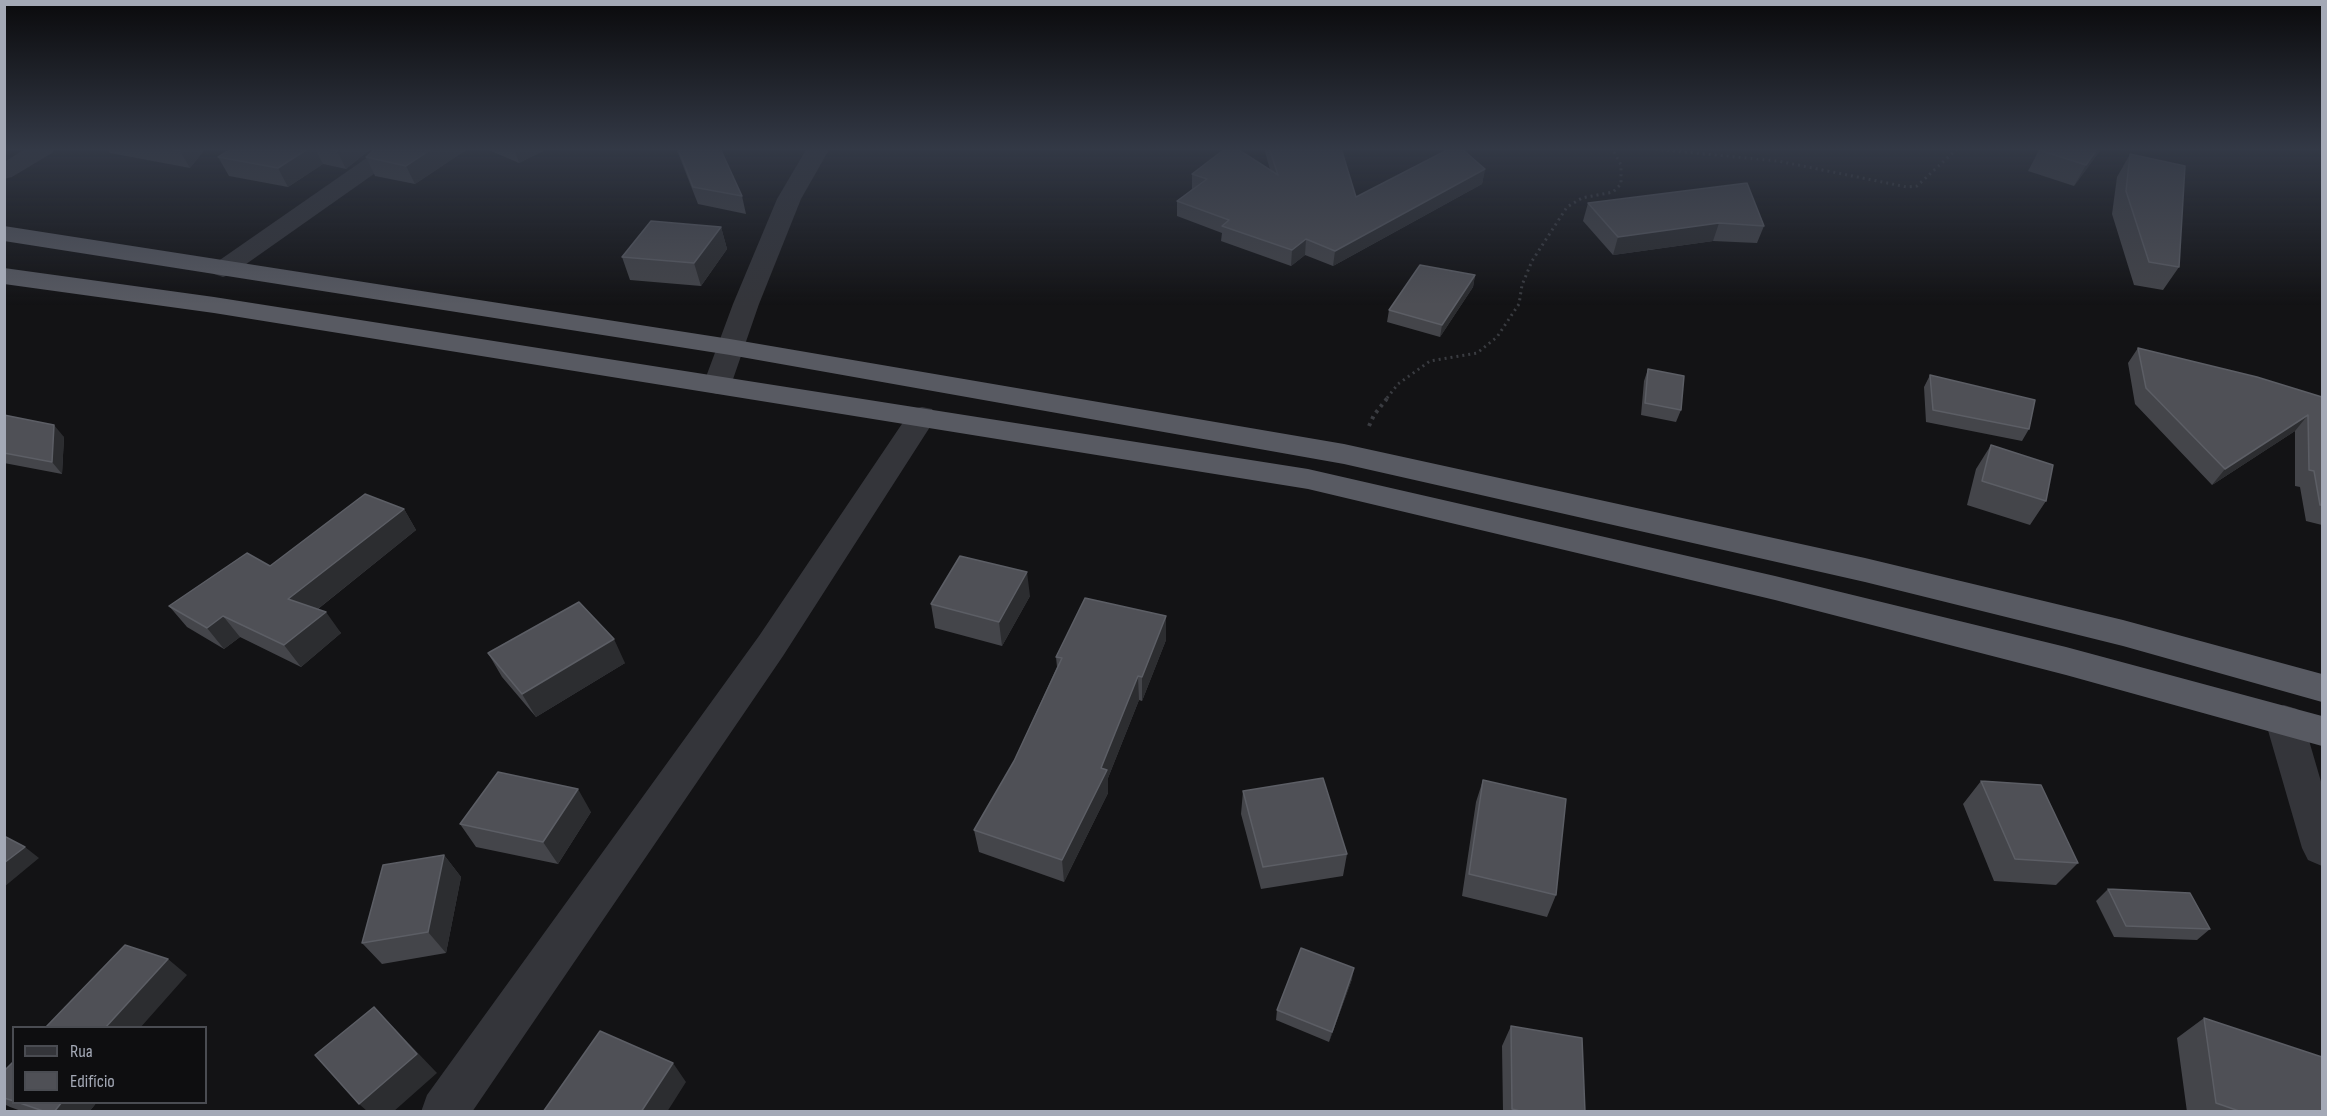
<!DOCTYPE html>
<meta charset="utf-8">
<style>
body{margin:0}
#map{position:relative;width:2327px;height:1116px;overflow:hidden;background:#131315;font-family:"Sofia Sans Condensed",sans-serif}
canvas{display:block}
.frame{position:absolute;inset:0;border:6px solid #a4a9b6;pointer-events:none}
.legend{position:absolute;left:12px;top:1026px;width:195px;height:78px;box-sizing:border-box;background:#0e0e10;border:2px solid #4a4c52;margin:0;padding:8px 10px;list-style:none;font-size:18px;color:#a4a9b6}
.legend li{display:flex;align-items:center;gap:12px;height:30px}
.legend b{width:30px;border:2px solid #4a4c52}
</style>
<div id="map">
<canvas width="2327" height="1116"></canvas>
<div class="frame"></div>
<ul class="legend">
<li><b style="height:8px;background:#34353a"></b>Rua</li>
<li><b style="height:16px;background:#4f5056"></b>Edifício</li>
</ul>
</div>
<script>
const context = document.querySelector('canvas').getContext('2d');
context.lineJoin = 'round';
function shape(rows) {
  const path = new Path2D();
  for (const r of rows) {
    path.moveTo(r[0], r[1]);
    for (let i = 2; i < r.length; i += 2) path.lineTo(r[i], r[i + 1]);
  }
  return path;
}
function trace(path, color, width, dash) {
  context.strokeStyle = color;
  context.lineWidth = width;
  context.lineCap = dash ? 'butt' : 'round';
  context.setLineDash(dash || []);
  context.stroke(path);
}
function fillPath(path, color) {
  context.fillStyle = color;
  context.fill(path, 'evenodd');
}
trace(shape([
 [1643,148,1778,161,1907,187,1917,186,1958,148],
 [1387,398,1398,384,1430,361,1477,353,1497,337,1519,304,1522,285,1532,261,1567,207,1582,198,1613,192,1621,184,1621,165,1612,148]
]), '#3a3c41', 3, [2, 4]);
trace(shape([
 [1369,426,1374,415,1389,396]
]), '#3a3c41', 4, [3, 4.5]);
fillPath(shape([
 [27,148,55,148,52,153,12,177,4,179,4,162,27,148],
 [376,148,400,148,381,169,232,274,223,277,214,274,210,269,214,264,365,159,376,148],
 [807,148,830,148,801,199,759,304,731,385,727,391,717,394,707,391,703,385,733,304,777,199,807,148],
 [922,407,932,409,937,416,783,656,472,1112,421,1112,427,1095,759,636,912,409,922,407],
 [2284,705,2297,709,2303,720,2322,785,2322,866,2308,860,2302,848,2265,720,2271,709,2284,705]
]), '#34353a');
fillPath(shape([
 [4,226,730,339,1344,444,1865,558,2123,620,2322,674,2322,702,2123,646,1865,582,1344,464,730,355,4,241,4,226],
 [4,268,214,297,1308,469,1775,576,2066,647,2322,716,2322,746,2066,675,1775,600,1308,489,214,313,4,284,4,268]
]), '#585a62');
fillPath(shape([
 [107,148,206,148,190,168,110,153],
 [233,148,372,148,346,169,323,164,288,187,229,176,218,157],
 [469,148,415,184,375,176,366,157],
 [484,148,549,148,519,163],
 [676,148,720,148,742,196,746,214,698,204],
 [1264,148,1341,148,1356,197,1485,169,1482,184,1333,266,1305,255,1291,266,1221,241,1222,233,1177,216,1177,201,1192,189,1192,174,1270,170],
 [2102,148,2074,186,2028,171,2039,150],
 [2130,154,2179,267,2163,290,2134,285,2112,214,2117,177],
 [1588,203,1764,226,1757,243,1713,241,1613,255,1583,221],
 [721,227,727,249,701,286,630,280,622,257],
 [1475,275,1473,287,1440,337,1387,322,1389,310],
 [2138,348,2322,397,2322,525,2306,521,2300,487,2295,486,2295,431,2212,485,2135,404,2128,363],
 [1648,369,1681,410,1676,422,1641,415,1644,381],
 [1930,375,2029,429,2022,441,1926,422,1924,387],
 [4,415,64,437,62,474,4,463],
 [1991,445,2046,501,2030,525,1967,505,1976,469],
 [404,509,416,530,318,609,341,633,301,667,240,637,224,649,187,627,169,606,270,566],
 [1030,596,1002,646,935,628,931,604],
 [1166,616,1166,640,1142,701,1139,700,1108,778,1108,793,1064,882,979,852,974,830,1014,761,1057,667,1056,657],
 [488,653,625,663,536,717,502,677],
 [1483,780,1556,895,1547,917,1462,896,1476,802],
 [1981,781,2078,863,2056,885,1994,881,1963,804],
 [1243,791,1347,854,1343,876,1261,889,1241,814],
 [591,812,558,864,476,847,460,824],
 [444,855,461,877,446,953,382,964,362,943],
 [2108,889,2210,929,2197,940,2114,937,2096,901],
 [1352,979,1329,1042,1276,1020,1277,1010],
 [2204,1018,2322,1112,2187,1112,2177,1038],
 [1511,1026,1585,1112,1503,1112,1502,1046],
 [14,1061,14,1102,97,1102,89,1112,24,1112,10,1107,4,1104,4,1071]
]), '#44454a');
fillPath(shape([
 [182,148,206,148,190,168,180,151],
 [309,148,315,148,323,164,288,187,278,168],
 [340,148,372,148,346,169,337,151],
 [433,148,469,148,415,184,406,166],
 [514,148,549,148,519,163],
 [2098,148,2102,148,2074,186,2086,165],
 [1485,169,1482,184,1333,266,1335,251],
 [1719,223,1713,241,1613,255,1618,237],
 [721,227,727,249,701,286,694,263],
 [1306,239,1305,255,1291,266,1292,250],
 [1475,275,1473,287,1440,337,1442,325],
 [2308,415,2295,431,2212,485,2225,469],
 [54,425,64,437,62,474,52,462],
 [404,509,416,530,304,620,288,599],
 [1027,572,1030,596,1002,646,999,622],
 [326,612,341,633,301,667,284,645],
 [223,616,240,637,224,649,207,628],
 [1166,616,1166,640,1142,701,1142,677],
 [614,639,625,663,536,717,522,694],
 [1138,676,1139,700,1108,778,1108,793,1064,882,1062,860],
 [578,789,591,812,558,864,543,842],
 [25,847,39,858,4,887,4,863],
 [444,855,461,877,446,953,428,932],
 [168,959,187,975,140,1028,105,1028],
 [1354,968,1352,979,1329,1042,1332,1032],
 [374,1007,437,1073,393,1112,368,1112,359,1104],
 [673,1063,686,1082,667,1112,641,1112],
 [62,1102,97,1102,89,1112,54,1112]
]), '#2c2d30');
const building = shape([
 [166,148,182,148,180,151,166,148],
 [233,148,309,148,278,168,218,157,233,148],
 [325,148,340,148,337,151,325,148],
 [376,148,433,148,406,166,366,157,376,148],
 [678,148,720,148,742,196,693,187,678,148],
 [1226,148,1236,148,1278,175,1269,148,1341,148,1356,197,1451,148,1461,148,1485,169,1335,251,1306,239,1292,250,1222,226,1229,220,1177,201,1207,179,1192,174,1226,148],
 [2041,148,2098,148,2086,165,2039,150,2041,148],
 [2130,154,2185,166,2179,267,2149,262,2126,191,2130,154],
 [1747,183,1764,226,1719,223,1618,237,1588,203,1747,183],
 [651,221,721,227,694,263,622,257,651,221],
 [1420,265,1475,275,1442,325,1389,310,1420,265],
 [2138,348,2257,377,2322,397,2322,505,2320,505,2314,471,2309,470,2308,415,2225,469,2146,388,2138,348],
 [1648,369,1684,376,1681,410,1645,403,1648,369],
 [1930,375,2035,400,2029,429,1933,410,1930,375],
 [4,415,54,425,52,462,4,453,4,415],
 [1991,445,2053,465,2046,501,1982,481,1991,445],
 [365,494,404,509,288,599,326,612,284,645,223,616,207,628,169,606,247,553,270,566,365,494],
 [960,556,1027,572,999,622,931,604,960,556],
 [1085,598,1166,616,1142,677,1138,676,1101,768,1107,770,1062,860,974,830,1014,761,1062,658,1056,657,1085,598],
 [579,602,614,639,522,694,488,653,579,602],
 [498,772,578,789,543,842,460,824,498,772],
 [1323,778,1347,854,1263,867,1243,791,1323,778],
 [1483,780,1566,799,1556,895,1469,874,1483,780],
 [1981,781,2041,785,2078,863,2015,859,1981,781],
 [4,836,25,847,4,863,4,836],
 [444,855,428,932,362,943,383,865,444,855],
 [2108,889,2190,893,2210,929,2126,926,2108,889],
 [125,945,168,959,105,1028,45,1028,125,945],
 [1301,948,1354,968,1332,1032,1277,1010,1301,948],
 [374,1007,417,1054,359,1104,315,1055,374,1007],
 [2204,1018,2322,1057,2322,1112,2242,1112,2216,1103,2204,1018],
 [1511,1026,1582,1038,1585,1112,1524,1112,1512,1109,1511,1026],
 [600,1031,673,1063,641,1112,543,1112,600,1031],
 [14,1061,14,1101,4,1098,4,1071,14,1061],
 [17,1102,62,1102,54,1112,46,1112,17,1102]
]);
fillPath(building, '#4f5056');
trace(building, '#5c5e65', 1.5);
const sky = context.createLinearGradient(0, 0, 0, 305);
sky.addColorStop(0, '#0a0a0c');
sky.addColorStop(0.49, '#333946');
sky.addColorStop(1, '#33394600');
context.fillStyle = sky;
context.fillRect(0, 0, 2327, 305);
</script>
